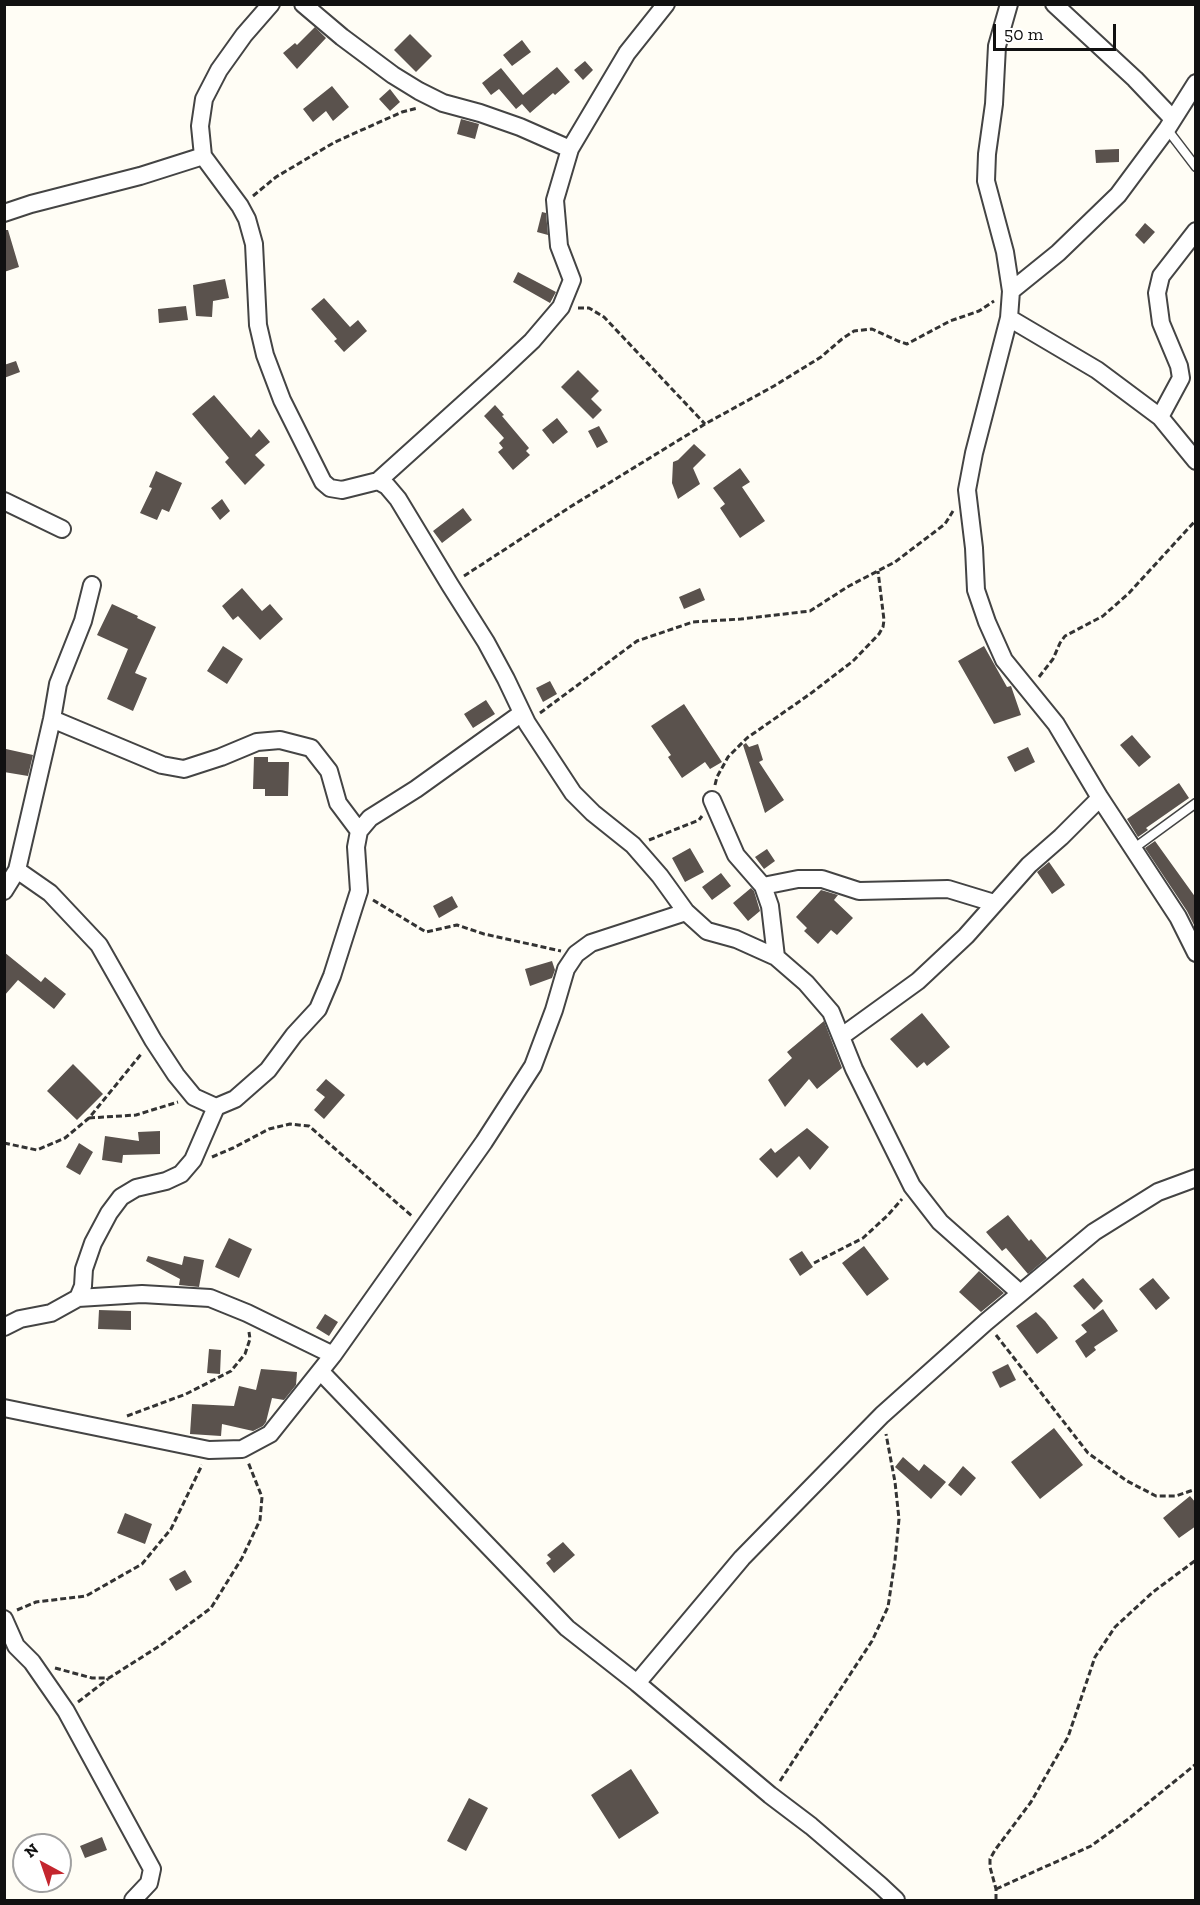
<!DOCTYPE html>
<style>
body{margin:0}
#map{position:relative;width:1200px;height:1905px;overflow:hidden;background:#fffdf5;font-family:"Zilla Slab",serif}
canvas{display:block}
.frame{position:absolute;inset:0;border:6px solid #111;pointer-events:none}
.north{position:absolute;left:12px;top:1833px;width:60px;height:60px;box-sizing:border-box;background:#fff;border:2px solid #a0a0a0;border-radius:50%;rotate:320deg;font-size:16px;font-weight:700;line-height:24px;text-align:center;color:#111}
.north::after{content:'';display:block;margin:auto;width:21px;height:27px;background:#c4262e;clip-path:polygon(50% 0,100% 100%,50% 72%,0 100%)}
.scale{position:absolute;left:993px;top:24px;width:123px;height:27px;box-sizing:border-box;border:3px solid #111;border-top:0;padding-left:8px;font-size:18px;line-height:21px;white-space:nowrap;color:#111;-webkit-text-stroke:4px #fff;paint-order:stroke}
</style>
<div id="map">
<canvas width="1200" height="1905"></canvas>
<div class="frame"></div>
<div class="north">N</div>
<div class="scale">50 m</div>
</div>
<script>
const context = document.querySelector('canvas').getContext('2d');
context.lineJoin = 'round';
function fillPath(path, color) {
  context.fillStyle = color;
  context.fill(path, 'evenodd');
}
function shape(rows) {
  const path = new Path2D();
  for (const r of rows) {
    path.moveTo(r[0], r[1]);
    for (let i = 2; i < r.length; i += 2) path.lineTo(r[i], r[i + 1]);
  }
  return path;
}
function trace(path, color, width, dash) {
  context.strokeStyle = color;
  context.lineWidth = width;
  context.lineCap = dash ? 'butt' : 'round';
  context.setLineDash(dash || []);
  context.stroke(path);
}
fillPath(shape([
 [315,27,326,38,297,69,283,53,295,43,297,45],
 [410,34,432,56,416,72,394,50],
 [522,40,531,52,512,66,503,55],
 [585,61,593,70,583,80,574,70],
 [557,67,570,82,555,95,553,93,530,113,522,104,516,109,499,89,491,95,482,83,501,68,523,95],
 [332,86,349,107,333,121,326,111,313,122,303,109],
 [390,89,400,102,390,111,379,99],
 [461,119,479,124,475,139,457,134],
 [1119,149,1119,162,1096,163,1095,150],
 [542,212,546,213,548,235,537,232],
 [1145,223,1155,232,1144,244,1135,235],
 [4,230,8,230,19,267,4,272],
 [518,272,556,292,550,303,513,282],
 [225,279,229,298,213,301,212,317,196,316,193,285],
 [324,298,350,327,358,320,367,331,344,352,334,341,337,339,311,309],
 [186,306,188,320,159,323,158,309],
 [16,361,20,372,4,378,4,365],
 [578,370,599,391,591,399,602,410,593,419,561,387],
 [214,395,251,438,259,429,270,442,255,455,265,465,245,485,225,462,229,458,192,414],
 [495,405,504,415,502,416,529,448,526,451,530,455,513,470,498,452,503,448,499,443,504,438,484,416],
 [557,418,568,432,553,444,542,430],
 [599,426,608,442,597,448,588,431],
 [694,444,706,455,693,468,700,484,678,499,672,483,673,462,678,460],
 [740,468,750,482,742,487,765,521,740,538,720,508,725,504,713,488],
 [156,471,182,483,169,512,162,509,157,520,140,513,152,488,149,487],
 [222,499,230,511,220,520,211,508],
 [463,508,472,520,442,543,433,531],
 [242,588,262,611,270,604,283,619,260,640,238,616,233,620,222,606],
 [700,588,705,600,684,609,679,597],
 [112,604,138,616,137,618,156,627,135,673,147,678,133,711,107,699,128,649,97,635],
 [223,646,243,659,227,684,207,671],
 [984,646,1007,687,1011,686,1021,715,994,724,958,661],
 [550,681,557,694,543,702,536,688],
 [486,700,495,714,473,728,464,714],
 [684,704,722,762,710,769,705,762,682,778,668,757,671,755,651,726],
 [1132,735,1151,757,1139,767,1120,745],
 [746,743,749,747,758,744,763,760,759,762,784,800,765,813,743,745],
 [1028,747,1035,762,1015,772,1007,757],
 [6,749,33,755,28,776,4,772],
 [254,757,268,757,268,762,289,762,288,796,265,796,265,789,253,789],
 [1179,783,1189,798,1146,828,1148,830,1138,837,1127,819],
 [1155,841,1196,898,1196,929,1187,911,1145,848],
 [690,848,704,872,685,882,672,858],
 [767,849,775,861,764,869,755,857],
 [1049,862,1065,885,1052,894,1037,872],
 [721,873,731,886,712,900,702,887],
 [751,888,754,891,760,911,748,921,733,903],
 [821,890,838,895,834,900,853,918,837,935,831,930,818,944,804,931,807,928,796,917],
 [452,896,458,907,439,918,433,906],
 [4,952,41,982,45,977,66,994,54,1009,18,980,4,996],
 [552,961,555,970,552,978,530,986,525,969],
 [922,1013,950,1047,927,1066,924,1062,917,1068,890,1039],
 [824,1021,842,1068,817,1089,809,1079,785,1107,768,1080,792,1058,787,1052],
 [73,1064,103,1094,77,1120,47,1091],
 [326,1079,345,1095,324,1119,314,1110,325,1097,316,1090],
 [807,1128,829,1147,810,1170,799,1156,777,1178,759,1159,771,1148,775,1153],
 [160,1131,160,1154,123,1155,122,1163,102,1160,105,1136,139,1141,138,1132],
 [79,1143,93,1152,80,1175,66,1167],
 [1008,1215,1029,1241,1031,1239,1047,1258,1028,1274,1006,1248,1002,1251,986,1232],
 [229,1238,252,1249,239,1278,215,1267],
 [864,1246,889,1279,867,1296,842,1263],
 [802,1251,813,1267,800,1276,789,1259],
 [148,1256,182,1265,184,1256,204,1260,199,1287,179,1285,180,1279,146,1261],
 [979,1271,1004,1293,981,1312,959,1292],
 [1083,1278,1103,1301,1094,1310,1073,1286],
 [1153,1278,1170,1298,1156,1310,1139,1289],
 [1103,1309,1118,1331,1094,1347,1096,1350,1086,1358,1075,1341,1087,1332,1081,1325],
 [99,1310,131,1311,131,1330,98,1329],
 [1036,1312,1045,1321,1058,1338,1037,1354,1016,1326],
 [325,1314,338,1322,329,1336,316,1328],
 [209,1349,221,1350,220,1374,207,1373],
 [1008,1364,1016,1380,1000,1388,992,1372],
 [261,1369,297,1372,296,1385,284,1400,272,1398,266,1422,263,1426,253,1431,222,1424,221,1436,190,1434,192,1404,234,1406,239,1386,256,1390],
 [1054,1428,1083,1465,1040,1499,1011,1462],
 [903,1457,919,1471,924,1464,946,1482,931,1499,895,1467],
 [963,1466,976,1478,961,1496,948,1485],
 [1190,1496,1196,1503,1196,1526,1179,1538,1163,1518],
 [125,1513,152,1524,145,1544,117,1533],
 [563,1542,575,1555,554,1573,546,1563,551,1559,547,1555],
 [185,1570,192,1582,176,1591,169,1579],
 [631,1769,659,1813,619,1839,591,1795],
 [469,1798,488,1808,466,1851,447,1841],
 [102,1837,107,1850,85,1858,80,1846]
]), '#5a524d');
const lane = shape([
 [1167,129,1196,167],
 [1133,849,1196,803]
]);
const street = shape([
 [271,4,244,35,219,70,204,99,200,126,203,156,240,206,247,219,254,244,258,325,265,355,282,400,323,482,330,488,342,490,378,481,387,486,398,499,450,585,486,642,506,679,527,723,573,793,593,813,633,845,660,876,686,912,707,931,736,939,776,957,806,983,831,1012,854,1069,912,1186,940,1222,1020,1293],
 [303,4,342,37,393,75,419,91,443,103,480,113,520,127,570,149],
 [1009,4,997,46,994,104,987,154,986,181,1005,252,1011,291,1009,318,974,453,967,490,974,548,976,590,987,622,1004,660,1056,724,1100,798,1178,917,1196,953],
 [1054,4,1135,79,1173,119],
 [4,213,31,204,140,176,203,156],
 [1011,291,1058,253,1118,195,1167,129,1196,83],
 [1009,318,1097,370,1160,417,1196,461],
 [1160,417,1181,378,1179,366,1161,323,1157,293,1161,276,1196,231],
 [378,481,500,371,532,341,561,307,572,280,559,246,555,200,570,149,627,53,666,4],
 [4,501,62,529],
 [52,719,162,765,184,769,221,757,257,742,280,740,311,748,329,771,338,803,359,831],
 [712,800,736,855,763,886,770,906,776,957],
 [17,870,50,893,99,945,153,1040,176,1075,194,1097,216,1107,235,1099,268,1070,294,1035,318,1009,332,976,359,891,356,847,359,831,370,818,416,789,522,713],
 [763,886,798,879,822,879,859,891,948,889,994,903],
 [4,891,17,870,52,719,58,684,83,621,92,585],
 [842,1036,918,981,966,936,1029,865,1061,837,1100,798],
 [78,1298,142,1294,210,1298,247,1313,333,1355],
 [4,1327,20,1319,51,1313,78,1298,83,1286,84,1269,93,1243,109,1213,121,1197,136,1188,166,1181,181,1174,193,1160,216,1107],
 [321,1372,567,1628,637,1683,770,1795,811,1826,880,1885,896,1900],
 [4,1408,209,1450,242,1449,270,1434,333,1355,484,1142,533,1066,554,1010,566,969,576,954,591,943,686,912],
 [4,1619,16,1646,32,1662,66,1711,152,1869,149,1883,133,1900],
 [637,1683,742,1558,882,1415,986,1322,1094,1232,1158,1192,1196,1178]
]);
trace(lane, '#444', 11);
trace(street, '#444', 20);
trace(shape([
 [253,196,276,177,335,142,402,112,418,108],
 [578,308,589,308,604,317,705,424],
 [464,576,570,507,705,424,774,386,821,357,842,339,854,331,872,329,898,341,907,344,950,321,979,311,994,301],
 [1039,677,1053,659,1060,643,1065,636,1103,616,1129,593,1196,520],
 [540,713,637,641,693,622,741,619,810,611,849,586,895,562,945,524,953,511],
 [715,785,717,777,728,757,747,738,810,694,853,661,879,634,883,627,884,620,878,571],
 [649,840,699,820,702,816],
 [373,900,426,932,457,925,484,934,561,951],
 [89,1118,136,1115,178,1102],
 [4,1143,37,1150,65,1138,89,1118,142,1053],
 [212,1157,233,1148,269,1129,290,1124,309,1126,413,1217],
 [814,1263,863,1238,887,1216,902,1199],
 [996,1335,1088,1453,1127,1481,1156,1496,1176,1496,1196,1489],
 [127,1416,186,1394,231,1371,245,1354,250,1339,249,1332],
 [17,1610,36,1602,86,1596,142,1564,171,1529,202,1465],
 [55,1668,92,1678,109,1678,161,1645,211,1608,242,1558,260,1520,262,1497,248,1462],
 [78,1702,108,1679],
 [780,1781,872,1641,888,1607,895,1560,899,1519,895,1482,886,1434],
 [996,1889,1091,1846,1127,1820,1196,1764],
 [996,1900,996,1889,990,1867,990,1859,995,1850,1031,1802,1068,1737,1095,1657,1115,1627,1153,1592,1196,1560]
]), '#333', 3, [6, 3]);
trace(lane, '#fff', 8);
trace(street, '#fff', 16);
</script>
